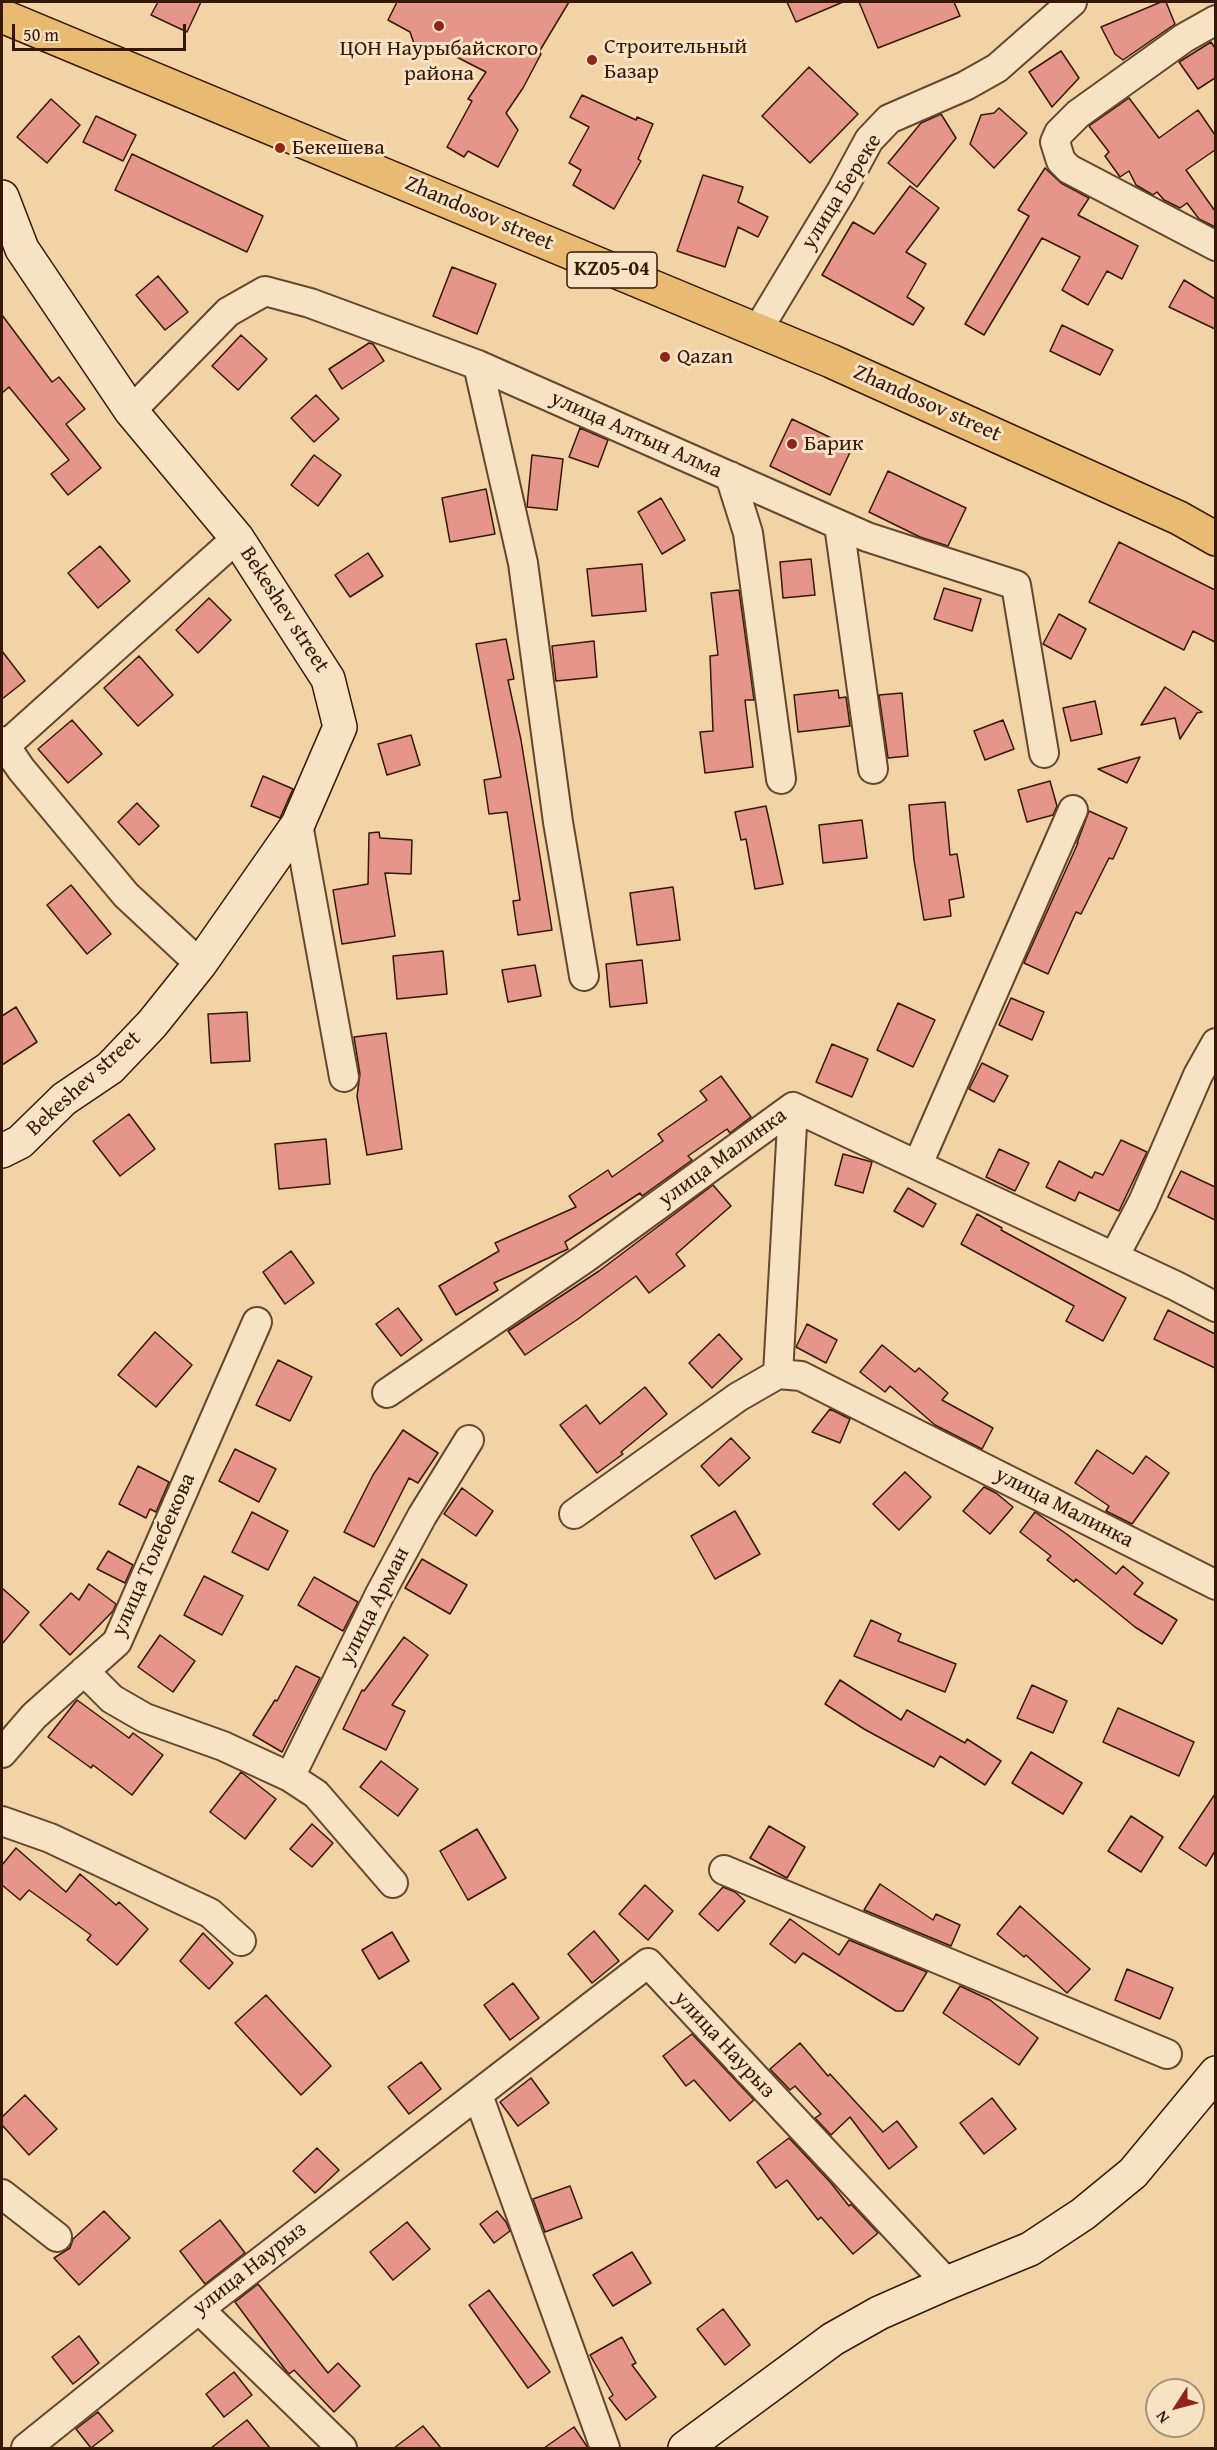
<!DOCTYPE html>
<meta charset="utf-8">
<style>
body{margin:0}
#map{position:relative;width:1217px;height:2450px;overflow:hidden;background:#f2d3a5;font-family:"Gentium Book Plus",serif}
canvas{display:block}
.frame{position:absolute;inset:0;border:3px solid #351805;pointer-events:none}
.north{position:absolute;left:1145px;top:2378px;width:60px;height:60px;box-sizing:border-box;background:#f7e2c4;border:2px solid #a99178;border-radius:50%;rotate:234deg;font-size:16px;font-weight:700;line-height:24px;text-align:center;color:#351805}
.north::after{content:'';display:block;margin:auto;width:21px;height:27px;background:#8f2418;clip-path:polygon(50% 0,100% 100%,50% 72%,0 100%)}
.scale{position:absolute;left:12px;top:24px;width:174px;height:27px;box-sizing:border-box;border:3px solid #351805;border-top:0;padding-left:8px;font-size:18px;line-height:21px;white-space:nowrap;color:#351805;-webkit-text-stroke:4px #f7e2c4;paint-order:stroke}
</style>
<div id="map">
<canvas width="1217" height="2450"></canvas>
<div class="frame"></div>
<div class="north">N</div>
<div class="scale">50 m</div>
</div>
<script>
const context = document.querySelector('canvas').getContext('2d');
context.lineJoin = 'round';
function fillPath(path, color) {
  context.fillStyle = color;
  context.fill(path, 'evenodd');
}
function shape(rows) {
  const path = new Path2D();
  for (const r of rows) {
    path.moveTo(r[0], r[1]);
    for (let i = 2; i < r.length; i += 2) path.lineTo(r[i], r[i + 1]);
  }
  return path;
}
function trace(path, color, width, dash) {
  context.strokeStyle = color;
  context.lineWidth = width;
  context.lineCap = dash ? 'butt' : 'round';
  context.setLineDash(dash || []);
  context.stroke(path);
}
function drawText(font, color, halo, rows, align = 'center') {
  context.font = font + ' "Gentium Book Plus",serif';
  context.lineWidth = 6;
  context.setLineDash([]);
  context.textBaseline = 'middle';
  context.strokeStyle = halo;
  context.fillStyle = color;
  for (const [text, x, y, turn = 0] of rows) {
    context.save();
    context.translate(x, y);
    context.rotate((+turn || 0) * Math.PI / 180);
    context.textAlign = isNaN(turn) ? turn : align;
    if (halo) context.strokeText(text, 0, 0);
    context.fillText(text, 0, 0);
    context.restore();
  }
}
const building = shape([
 [158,2,201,2,187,32,151,15,158,2],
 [397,2,569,2,539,52,541,54,523,88,506,113,518,130,498,167,468,151,464,157,447,147,472,101,468,99,486,72,437,47,417,52,410,32,388,20,397,2],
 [787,2,843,2,796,22,787,2],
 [859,2,954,2,960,16,878,48,859,2],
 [1161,2,1166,2,1175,24,1123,60,1115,54,1101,27,1161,2],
 [1211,42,1215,48,1215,78,1198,89,1179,62,1211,42],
 [1061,51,1079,78,1052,107,1029,72,1061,51],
 [809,67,858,114,810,163,762,116,809,67],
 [582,95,636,120,637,117,653,124,638,159,641,161,614,209,573,185,581,170,569,163,589,127,570,117,582,95],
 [1129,98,1159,138,1198,110,1215,135,1215,150,1186,170,1215,211,1215,227,1199,219,1187,203,1180,208,1164,200,1157,192,1153,195,1136,185,1129,171,1120,177,1105,156,1109,152,1089,126,1129,98],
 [51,99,80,125,47,163,17,137,51,99],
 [999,108,1027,133,994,168,970,144,981,115,994,113,999,108],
 [941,114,956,138,917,187,888,163,921,123,941,114],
 [96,116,136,135,123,161,83,142,96,116],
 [132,154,263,216,247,252,115,190,132,154],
 [1045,168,1061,183,1089,198,1078,215,1138,246,1122,279,1107,271,1088,305,1062,290,1080,257,1042,238,984,335,965,324,1029,216,1018,210,1045,168],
 [703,175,743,187,738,202,768,217,758,237,738,227,725,267,677,251,703,175],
 [910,186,939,208,906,252,926,264,907,297,924,308,913,325,822,275,853,222,874,234,910,186],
 [452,267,496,284,477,334,433,316,452,267],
 [158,276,188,312,165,330,136,295,158,276],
 [1184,280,1215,299,1215,329,1169,307,1184,280],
 [2,315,52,382,59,377,85,409,66,424,101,468,68,495,51,474,69,460,9,387,2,393,2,315],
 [1062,325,1113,350,1100,375,1050,351,1062,325],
 [241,335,267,359,238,390,212,366,241,335],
 [369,343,373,344,384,361,342,389,329,369,369,343],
 [316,395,339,419,314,442,291,418,316,395],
 [792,419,852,448,830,495,770,466,792,419],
 [580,428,608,440,598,467,569,457,580,428],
 [314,455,341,475,318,506,291,485,314,455],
 [532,455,563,459,557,510,527,507,532,455],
 [888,471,966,508,948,546,920,537,869,512,888,471],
 [486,489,495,534,450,542,442,498,486,489],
 [661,498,685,540,662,554,638,512,661,498],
 [1119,542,1215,590,1215,642,1193,631,1184,650,1089,602,1119,542],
 [100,546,130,581,98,608,68,573,100,546],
 [368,553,383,576,350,597,335,575,368,553],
 [811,559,815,595,783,598,780,562,811,559],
 [642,564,646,611,592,616,587,569,642,564],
 [944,588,981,599,972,631,934,619,944,588],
 [739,590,754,700,745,700,753,767,705,773,700,732,713,731,710,656,718,655,711,593,739,590],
 [209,598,231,620,198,653,176,630,209,598],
 [1059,614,1086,629,1071,659,1043,644,1059,614],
 [506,639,514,679,508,680,521,740,552,930,518,935,513,901,520,900,507,812,489,814,484,780,501,777,476,644,506,639],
 [594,641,597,677,556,681,552,646,594,641],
 [2,651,25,681,2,699,2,651],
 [139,656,173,695,138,726,104,688,139,656],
 [1165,687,1202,712,1197,713,1180,739,1175,718,1141,725,1165,687],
 [838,690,839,698,846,697,850,726,798,732,794,695,838,690],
 [902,693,908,756,888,758,879,695,902,693],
 [1095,701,1102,734,1071,741,1063,708,1095,701],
 [72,720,102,754,68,783,38,749,72,720],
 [1003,720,1014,749,985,760,974,731,1003,720],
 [411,735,420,765,387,775,378,744,411,735],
 [1140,757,1127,783,1098,769,1140,757],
 [263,776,293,789,280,818,251,806,263,776],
 [1050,781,1057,806,1053,815,1027,822,1018,790,1050,781],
 [945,802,950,855,957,854,964,897,949,900,951,916,924,920,914,860,909,805,945,802],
 [137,803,159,826,139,845,118,822,137,803],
 [766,806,783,884,755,889,746,839,741,840,735,812,766,806],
 [1089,811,1127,828,1113,859,1109,858,1081,914,1076,912,1048,974,1024,963,1078,843,1077,843,1089,811],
 [862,820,867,858,823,863,819,825,862,820],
 [379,832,380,838,412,840,411,874,385,873,395,936,342,944,333,890,368,884,369,833,379,832],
 [71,885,111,934,87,954,47,905,71,885],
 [673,887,680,940,637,945,630,893,673,887],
 [443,951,447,994,397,999,393,956,443,951],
 [642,960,647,1003,610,1007,606,964,642,960],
 [535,965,541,996,508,1002,502,970,535,965],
 [1011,998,1044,1012,1032,1040,999,1025,1011,998],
 [898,1003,935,1020,913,1067,877,1050,898,1003],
 [16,1007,37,1042,2,1065,2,1016,16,1007],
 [247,1012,250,1061,211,1063,208,1014,247,1012],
 [386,1033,402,1149,367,1155,357,1096,360,1074,354,1037,386,1033],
 [832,1044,868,1059,852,1097,816,1082,832,1044],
 [982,1063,1008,1076,994,1102,969,1089,982,1063],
 [721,1076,751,1117,730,1133,727,1129,688,1156,692,1160,642,1196,640,1193,565,1242,568,1249,494,1283,498,1290,456,1315,439,1286,499,1251,495,1243,576,1207,569,1196,608,1170,612,1177,663,1141,658,1134,707,1100,700,1091,721,1076],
 [129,1114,155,1149,120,1176,93,1141,129,1114],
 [326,1139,330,1184,279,1189,275,1144,326,1139],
 [1121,1140,1147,1152,1119,1211,1079,1192,1075,1201,1046,1187,1059,1161,1092,1178,1095,1172,1103,1175,1121,1140],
 [999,1149,1029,1163,1015,1191,986,1177,999,1149],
 [843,1154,872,1162,863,1193,835,1185,843,1154],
 [1181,1171,1215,1187,1215,1220,1168,1197,1181,1171],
 [713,1185,731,1206,676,1254,685,1266,649,1293,636,1276,578,1319,525,1355,508,1331,599,1271,713,1185],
 [908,1188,936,1204,923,1227,894,1211,908,1188],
 [977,1214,1002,1228,1001,1230,1126,1298,1103,1341,1066,1321,1074,1306,961,1244,977,1214],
 [291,1251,314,1283,285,1304,263,1272,291,1251],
 [398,1308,422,1340,401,1356,376,1324,398,1308],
 [1168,1310,1215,1334,1215,1368,1154,1339,1168,1310],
 [807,1324,837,1340,826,1363,796,1347,807,1324],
 [155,1332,192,1365,156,1407,118,1375,155,1332],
 [719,1334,742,1359,712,1388,689,1363,719,1334],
 [882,1345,915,1372,919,1368,948,1393,942,1400,993,1428,982,1449,935,1425,890,1386,885,1392,860,1372,882,1345],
 [278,1360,312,1377,290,1421,256,1405,278,1360],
 [645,1387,667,1414,621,1452,623,1454,597,1473,560,1425,586,1405,600,1424,645,1387],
 [830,1409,850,1419,840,1443,812,1432,830,1409],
 [403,1430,438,1453,418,1483,409,1478,374,1547,344,1532,373,1475,403,1430],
 [731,1438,750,1458,719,1486,701,1466,731,1438],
 [235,1449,276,1469,259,1502,219,1481,235,1449],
 [1097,1450,1133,1474,1146,1456,1169,1473,1132,1524,1106,1511,1109,1506,1075,1483,1097,1450],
 [138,1466,169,1482,156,1512,150,1509,146,1518,119,1504,138,1466],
 [905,1472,931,1497,899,1530,873,1504,905,1472],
 [984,1487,996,1493,1013,1507,990,1534,963,1511,984,1487],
 [462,1488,493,1511,476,1536,444,1514,462,1488],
 [735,1511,760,1554,715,1579,691,1536,735,1511],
 [252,1512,288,1531,268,1570,232,1552,252,1512],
 [1035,1512,1068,1535,1116,1574,1123,1566,1143,1583,1134,1594,1177,1620,1162,1644,1135,1627,1076,1579,1074,1582,1047,1560,1051,1556,1020,1532,1035,1512],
 [108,1551,133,1565,125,1583,97,1569,108,1551],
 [422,1559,467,1585,450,1614,405,1588,422,1559],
 [204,1576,243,1596,222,1635,184,1615,204,1576],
 [314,1577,358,1602,343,1631,298,1605,314,1577],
 [89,1584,116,1604,113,1611,70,1655,40,1625,71,1593,79,1600,89,1584],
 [2,1588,29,1612,2,1644,2,1588],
 [871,1620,901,1634,898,1641,956,1664,945,1692,854,1656,871,1620],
 [160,1635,195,1661,173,1692,138,1667,160,1635],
 [404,1637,428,1655,392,1705,405,1711,386,1750,343,1729,362,1690,364,1691,404,1637],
 [296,1666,320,1678,282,1752,253,1735,275,1700,277,1701,296,1666],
 [840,1680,901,1720,907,1710,965,1743,967,1739,1001,1761,985,1785,940,1756,934,1767,864,1729,825,1704,840,1680],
 [1032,1685,1067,1701,1053,1733,1017,1718,1032,1685],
 [77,1700,129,1738,133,1733,163,1755,132,1795,93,1765,91,1768,48,1737,77,1700],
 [1118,1708,1194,1742,1179,1776,1103,1742,1118,1708],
 [1031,1752,1082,1783,1063,1814,1012,1783,1031,1752],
 [381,1761,418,1789,398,1816,360,1787,381,1761],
 [241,1772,276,1799,245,1839,210,1812,241,1772],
 [1215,1794,1215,1851,1206,1866,1179,1848,1215,1794],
 [1131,1816,1163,1837,1141,1872,1108,1851,1131,1816],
 [312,1824,333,1843,312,1867,290,1849,312,1824],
 [769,1826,805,1847,787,1878,750,1858,769,1826],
 [477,1829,506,1878,468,1900,440,1851,477,1829],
 [16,1848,66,1892,80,1874,116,1905,119,1902,148,1929,117,1965,87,1940,91,1935,29,1890,20,1900,2,1885,2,1865,16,1848],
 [880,1884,933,1920,936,1914,960,1925,951,1946,864,1910,880,1884],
 [645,1885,673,1911,648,1940,619,1914,645,1885],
 [723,1887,735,1892,745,1901,718,1931,699,1914,723,1887],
 [1020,1906,1090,1969,1067,1993,1026,1955,1024,1957,997,1934,1020,1906],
 [790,1919,839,1955,849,1940,927,1972,903,2011,896,2011,803,1953,795,1963,770,1944,790,1919],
 [594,1931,619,1961,592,1983,568,1954,594,1931],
 [392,1932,409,1961,379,1979,362,1950,392,1932],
 [203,1933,233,1963,209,1989,180,1961,203,1933],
 [1127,1969,1173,1988,1160,2019,1115,2000,1127,1969],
 [513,1983,539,2018,510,2040,484,2005,513,1983],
 [960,1986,990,2000,1038,2038,1019,2065,943,2013,960,1986],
 [266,1995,331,2066,301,2095,235,2023,266,1995],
 [692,2034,754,2100,730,2121,694,2080,686,2086,663,2056,692,2034],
 [800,2043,828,2076,830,2074,883,2132,897,2121,917,2147,889,2169,850,2117,831,2135,815,2118,821,2114,795,2086,790,2090,770,2069,800,2043],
 [421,2062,441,2089,409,2114,388,2087,421,2062],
 [531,2078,549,2103,518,2126,500,2102,531,2078],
 [25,2095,57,2129,29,2155,2,2125,2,2117,25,2095],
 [992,2098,1016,2129,984,2154,960,2123,992,2098],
 [789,2138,831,2183,849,2206,851,2204,878,2233,853,2254,821,2217,818,2220,787,2180,776,2188,757,2162,789,2138],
 [317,2148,339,2170,315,2193,293,2171,317,2148],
 [570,2186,582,2218,545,2232,533,2199,570,2186],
 [104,2211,130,2238,79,2285,54,2258,70,2248,73,2239,104,2211],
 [497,2211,506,2222,510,2231,494,2243,480,2224,497,2211],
 [220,2220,245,2253,205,2284,180,2251,220,2220],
 [407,2222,430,2249,393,2280,370,2252,407,2222],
 [632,2252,651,2283,613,2306,593,2275,632,2252],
 [258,2284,328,2373,338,2363,360,2386,334,2412,294,2370,289,2374,284,2368,235,2302,258,2284],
 [489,2290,550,2372,528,2388,469,2305,489,2290],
 [723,2309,750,2345,725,2365,697,2329,723,2309],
 [79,2336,99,2363,73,2384,52,2357,79,2336],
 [622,2337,636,2363,632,2365,656,2397,626,2420,609,2398,613,2395,590,2355,622,2337],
 [234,2372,252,2395,224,2417,206,2394,234,2372],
 [98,2412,113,2431,91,2448,76,2429,98,2412],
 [247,2420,270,2448,211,2448,247,2420],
 [423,2426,441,2448,394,2448,423,2426],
 [574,2427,588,2448,544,2448,574,2427]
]);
fillPath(building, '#e59589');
trace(building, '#351805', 1.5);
const street = shape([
 [1216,20,1184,38,1078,114,1059,133,1055,142,1061,161,1069,169,1216,246],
 [757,331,842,190,869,140,889,119,965,86,997,68,1072,2],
 [478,365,523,563,558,822,584,976],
 [131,411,228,312,265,291,310,303,478,365,867,537,1016,585,1044,753],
 [730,476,748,533,781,779],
 [839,525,873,769],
 [2,741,21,769,126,895,200,964],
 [5,746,237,538],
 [298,824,344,1077],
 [918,1164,1073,810],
 [1114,1257,1143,1202,1198,1075,1216,1043],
 [778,1374,793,1107],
 [387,1393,584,1259,793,1107,1176,1286,1216,1307],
 [574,1514,738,1397,778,1374,801,1376,1216,1585],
 [84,1671,112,1699,145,1718,223,1746,290,1777,316,1794,393,1883],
 [2,1753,34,1716,117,1642,257,1322],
 [290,1777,380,1594,422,1516,469,1440],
 [2,1821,50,1838,210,1913,241,1941],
 [724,1870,1167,2054],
 [478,2095,605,2448],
 [2,2194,57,2237],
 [199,2309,342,2448],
 [26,2448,199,2309,648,1963,947,2283]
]);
const secondary = shape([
 [2,197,22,249,131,411,237,538,328,679,340,727,298,824,200,964,152,1024,110,1068,64,1099,20,1142,2,1151],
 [685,2448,833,2339,879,2313,947,2283,1030,2249,1083,2214,1133,2173,1216,2073]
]);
const primary = shape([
 [2,16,831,361,1179,518,1216,539]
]);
trace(street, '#64472d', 32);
trace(secondary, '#351805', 36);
trace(primary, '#351805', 36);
trace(street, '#f7e2c4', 28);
trace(secondary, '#f7e2c4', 33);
trace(primary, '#e9ba72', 33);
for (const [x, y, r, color] of [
 [439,26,6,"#8f2418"],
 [592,60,6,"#8f2418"],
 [280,148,6,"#8f2418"],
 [665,357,6,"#8f2418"],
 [792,444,6,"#8f2418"]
]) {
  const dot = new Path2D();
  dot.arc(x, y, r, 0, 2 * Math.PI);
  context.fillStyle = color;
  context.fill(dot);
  trace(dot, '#f7e2c4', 2);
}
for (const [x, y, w] of [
 [612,270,90]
]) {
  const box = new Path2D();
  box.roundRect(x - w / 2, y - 18, w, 36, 4.5);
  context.fillStyle = '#f7e2c4';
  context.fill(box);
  trace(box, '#351805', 1.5);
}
drawText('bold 21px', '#351805', null, [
 ["KZ05-04",612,270]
]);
drawText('22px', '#351805', '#f7e2c4', [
 ["Строительный",604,47],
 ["Базар",604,72],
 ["ЦОН Наурыбайского",439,49,"center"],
 ["района",439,74,"center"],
 ["Бекешева",292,148],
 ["Qazan",677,357],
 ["Барик",804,444]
], 'left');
drawText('22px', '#351805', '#f7e2c4', [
 ["улица Береке",842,192,-58],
 ["Zhandosov street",479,214,23],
 ["Zhandosov street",927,404,24],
 ["улица Алтын Алма",636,435,24],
 ["Bekeshev street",284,610,57],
 ["Bekeshev street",84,1084,-42],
 ["улица Малинка",723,1158,-36],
 ["улица Малинка",1064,1508,27],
 ["улица Толебекова",154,1555,-66],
 ["улица Арман",375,1606,-63],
 ["улица Наурыз",724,2045,47],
 ["улица Наурыз",250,2269,-38]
]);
</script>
